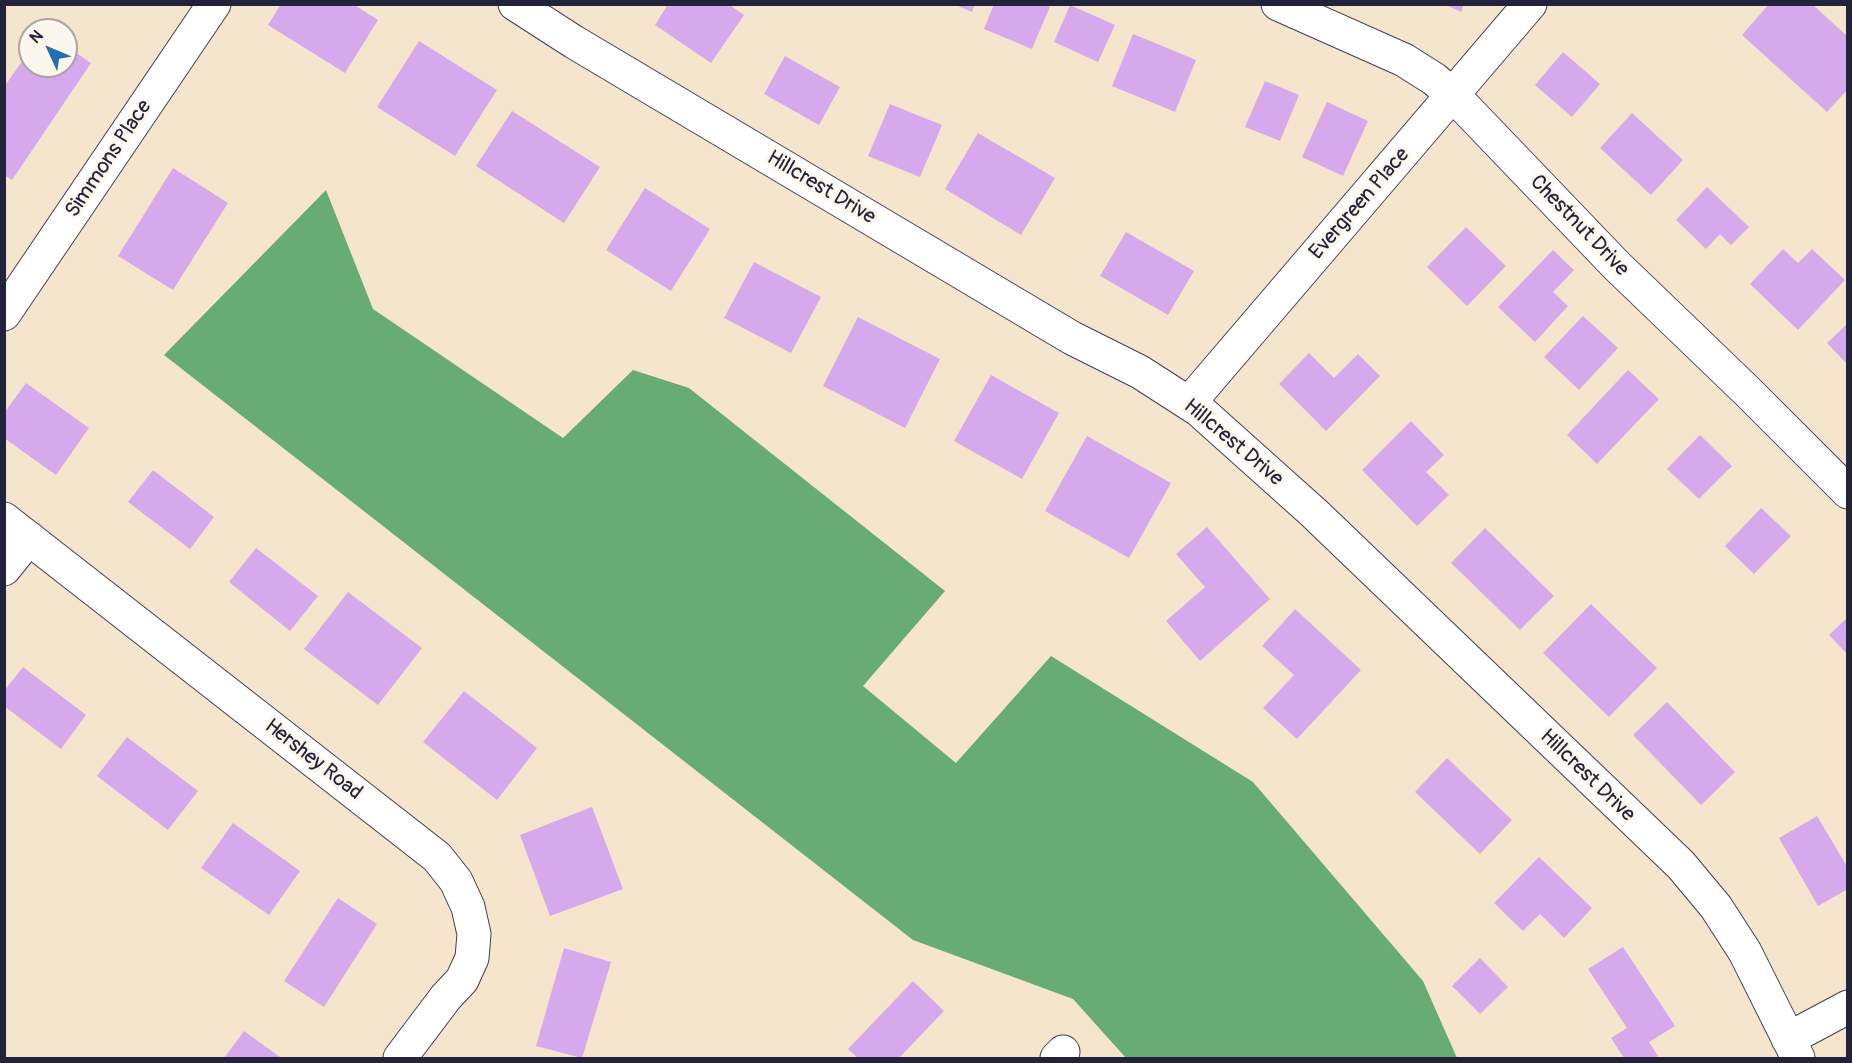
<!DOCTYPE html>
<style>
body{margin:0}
#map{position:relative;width:1852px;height:1063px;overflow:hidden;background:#f6e5cd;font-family:Pangolin,sans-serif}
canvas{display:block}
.frame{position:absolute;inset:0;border:6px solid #22223b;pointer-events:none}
.north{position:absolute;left:18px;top:18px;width:60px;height:60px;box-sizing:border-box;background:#fbf7ec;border:2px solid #a4a2a5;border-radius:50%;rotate:314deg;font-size:16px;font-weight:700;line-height:24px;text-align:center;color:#22223b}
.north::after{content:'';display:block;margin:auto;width:21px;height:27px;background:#1f6fb2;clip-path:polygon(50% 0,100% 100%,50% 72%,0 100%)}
</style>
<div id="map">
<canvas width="1852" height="1063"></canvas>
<div class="frame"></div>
<div class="north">N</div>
</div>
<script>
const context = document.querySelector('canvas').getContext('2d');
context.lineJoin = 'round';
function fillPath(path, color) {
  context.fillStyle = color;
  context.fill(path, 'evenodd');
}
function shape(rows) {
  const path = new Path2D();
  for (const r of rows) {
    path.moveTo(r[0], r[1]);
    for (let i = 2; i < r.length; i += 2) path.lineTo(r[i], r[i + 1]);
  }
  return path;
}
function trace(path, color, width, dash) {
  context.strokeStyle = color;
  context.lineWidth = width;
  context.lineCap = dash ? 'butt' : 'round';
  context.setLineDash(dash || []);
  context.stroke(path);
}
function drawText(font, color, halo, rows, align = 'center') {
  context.font = font + ' Pangolin,sans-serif';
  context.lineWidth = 6;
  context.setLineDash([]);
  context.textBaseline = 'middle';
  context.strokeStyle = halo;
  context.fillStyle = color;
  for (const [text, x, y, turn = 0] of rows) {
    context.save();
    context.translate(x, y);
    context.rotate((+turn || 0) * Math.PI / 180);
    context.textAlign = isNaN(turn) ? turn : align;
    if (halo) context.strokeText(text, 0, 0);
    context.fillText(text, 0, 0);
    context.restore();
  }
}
fillPath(shape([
 [326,190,373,309,563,438,633,370,689,388,945,591,863,686,956,763,1051,656,1253,782,1423,981,1457,1058,1126,1058,1073,999,913,940,164,355]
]), '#66ac73');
fillPath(shape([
 [281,4,353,4,378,20,345,73,268,25],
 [668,4,728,4,744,15,711,63,655,25],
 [953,4,975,4,972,12],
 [994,4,1051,4,1032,49,984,29],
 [1444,4,1464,4,1461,12],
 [1769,4,1812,4,1848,37,1848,89,1827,112,1742,35],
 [1070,5,1115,25,1098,62,1054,42],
 [1133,34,1196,60,1175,112,1112,86],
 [419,41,497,90,455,156,377,107],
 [66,46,91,63,12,180,4,175,4,87,30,50,30,66,66,66],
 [1563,52,1600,84,1572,117,1535,85],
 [785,56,840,87,819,125,764,94],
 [1265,81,1299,95,1280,141,1245,127],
 [1327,102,1368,121,1343,176,1302,157],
 [890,104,942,125,920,177,868,156],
 [512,111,600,167,564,223,476,166],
 [1632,113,1683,160,1651,195,1600,148],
 [978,133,1055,178,1021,235,945,189],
 [173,168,228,203,173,290,118,256],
 [1707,187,1749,227,1731,245,1720,234,1706,249,1676,220],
 [645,188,710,229,671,291,606,250],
 [1466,227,1506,266,1467,306,1427,267],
 [1126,232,1194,271,1168,315,1100,276],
 [1783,249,1798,263,1812,249,1845,280,1798,330,1750,284],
 [1553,250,1574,270,1553,292,1568,306,1535,342,1498,307],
 [754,262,821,297,791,353,724,318],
 [1583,316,1618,348,1579,390,1544,357],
 [858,317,940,359,905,428,823,386],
 [1848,323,1848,365,1827,343],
 [1309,353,1334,378,1358,354,1380,376,1326,431,1279,384],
 [1628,370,1659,399,1597,464,1567,435],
 [991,375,1059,413,1022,479,954,441],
 [26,383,89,428,56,475,4,438,4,413],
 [1411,421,1444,455,1426,472,1449,495,1417,526,1362,470],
 [1700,435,1732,466,1699,499,1667,469],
 [1087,436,1171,483,1129,558,1045,511],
 [153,470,214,517,190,549,128,502],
 [1761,508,1791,536,1754,574,1725,546],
 [1207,527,1270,599,1200,661,1166,621,1205,587,1176,554],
 [1485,528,1554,596,1520,630,1451,563],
 [256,548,318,596,290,631,229,582],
 [348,592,422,648,378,705,304,649],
 [1591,604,1657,668,1609,717,1543,653],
 [1295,609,1361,670,1297,739,1263,708,1294,675,1262,646],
 [1848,617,1848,655,1829,635],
 [23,667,86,715,61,749,4,706,4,691],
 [464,691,537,748,497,800,423,742],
 [1667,702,1735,772,1701,805,1633,735],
 [127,737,198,791,168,830,97,776],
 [1447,758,1512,820,1480,854,1415,792],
 [592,807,623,889,550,916,520,835],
 [1817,816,1848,868,1848,889,1818,906,1779,838],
 [233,823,300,871,269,915,201,868],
 [1539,857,1592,908,1564,938,1540,914,1523,931,1494,903],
 [338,898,377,924,324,1007,284,981],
 [1623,947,1675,1026,1649,1042,1658,1056,1653,1058,1624,1058,1611,1038,1627,1028,1588,969],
 [564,948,611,962,582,1058,536,1046],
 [1480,958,1508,987,1480,1014,1452,986],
 [913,981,944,1011,899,1058,858,1058,848,1049],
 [244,1031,280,1057,279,1058,224,1058]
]), '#d6a9ed');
const minor = shape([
 [515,4,574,42,1072,338,1140,372,1199,410,1314,513,1681,865,1716,907,1745,952,1798,1058],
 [1278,4,1404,60,1434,79,1453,95,1616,265,1748,392,1848,492],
 [4,314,214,4],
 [1189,403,1530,4],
 [4,519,437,857,456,881,468,907,474,934,472,958,462,980,446,997,400,1058],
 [4,569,29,538],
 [1788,1039,1848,1007],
 [1057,1058,1063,1052]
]);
trace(minor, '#423f51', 35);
trace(minor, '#fff', 33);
drawText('21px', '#22223b', '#fbf7ec', [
 ["Simmons Place",109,159,-56],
 ["Hillcrest Drive",821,188,31],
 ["Evergreen Place",1360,204,-49],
 ["Chestnut Drive",1579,226,46],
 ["Hillcrest Drive",1233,443,40],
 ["Hershey Road",313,760,38],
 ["Hillcrest Drive",1587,776,44]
]);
</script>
